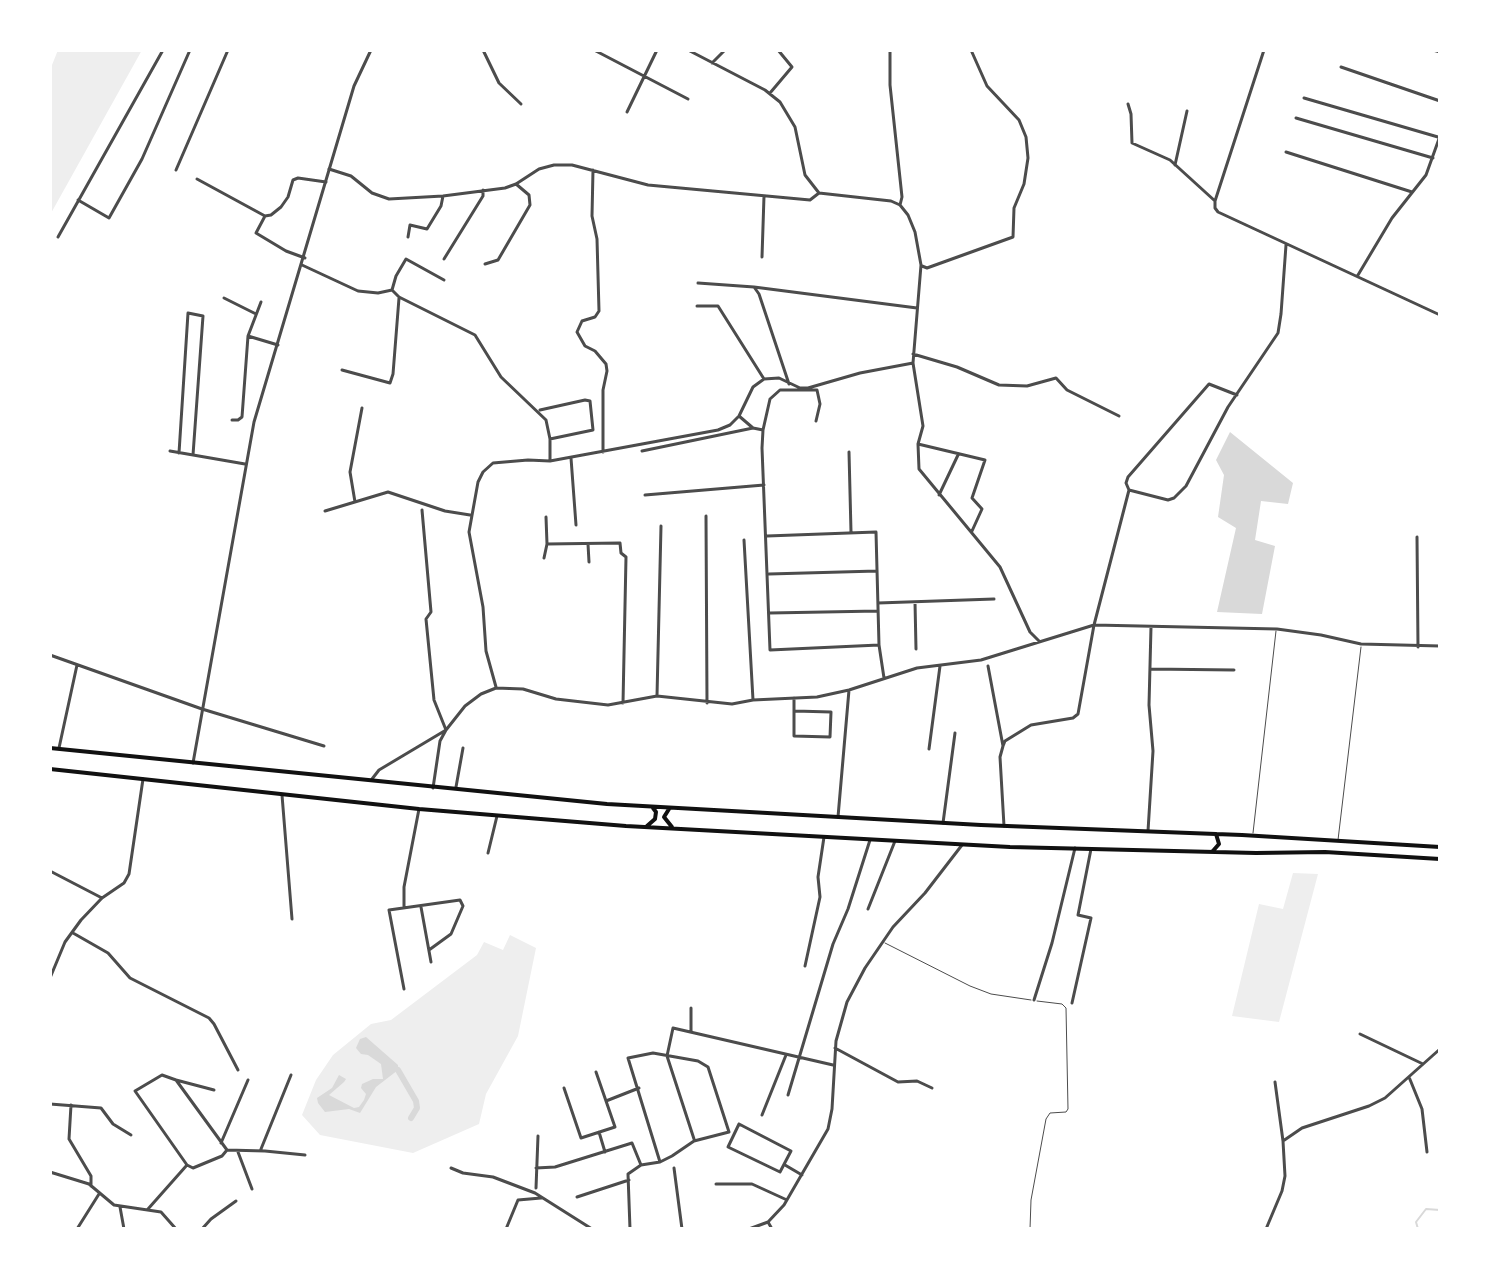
<!DOCTYPE html>
<style>
body{margin:0}
#map{position:relative;width:1490px;height:1279px;overflow:hidden;background:#fff;font-family:"Noto Serif",serif}
canvas{display:block}
.frame{position:absolute;inset:0;border:52px solid #fff;pointer-events:none}
</style>
<div id="map">
<canvas width="1490" height="1279"></canvas>
<div class="frame"></div>
</div>
<script>
const context = document.querySelector('canvas').getContext('2d');
context.lineJoin = 'round';
function fillPath(path, color) {
  context.fillStyle = color;
  context.fill(path, 'evenodd');
}
function shape(rows) {
  const path = new Path2D();
  for (const r of rows) {
    path.moveTo(r[0], r[1]);
    for (let i = 2; i < r.length; i += 2) path.lineTo(r[i], r[i + 1]);
  }
  return path;
}
function trace(path, color, width, dash) {
  context.strokeStyle = color;
  context.lineWidth = width;
  context.lineCap = dash ? 'butt' : 'round';
  context.setLineDash(dash || []);
  context.stroke(path);
}
fillPath(shape([
 [58,50,142,50,50,215,50,70],
 [1293,873,1318,874,1279,1022,1232,1016,1259,904,1283,909],
 [510,935,536,948,518,1036,486,1094,479,1124,413,1153,320,1135,302,1115,316,1080,333,1055,371,1024,391,1020,477,955,484,942,503,950]
]), '#eee');
fillPath(shape([
 [1230,432,1293,483,1288,504,1261,501,1255,540,1275,546,1262,614,1217,612,1236,528,1218,517,1224,475,1216,460],
 [366,1037,398,1065,398,1070,376,1087,360,1113,349,1109,325,1112,318,1103,317,1098,332,1088,339,1075,346,1079,344,1082,329,1095,354,1108,359,1107,364,1100,366,1094,361,1088,362,1084,373,1079,383,1079,381,1064,368,1055,361,1054,356,1048,360,1039]
]), '#d9d9d9');
trace(shape([
 [1418,1229,1416,1222,1426,1209,1440,1210]
]), '#d9d9d9', 2);
trace(shape([
 [398,1070,416,1101,417,1108,411,1118]
]), '#d9d9d9', 6);
trace(shape([
 [1253,833,1276,631],
 [1338,840,1361,647],
 [885,943,970,986,991,994,1031,1000],
 [1030,1229,1031,1200,1046,1119,1050,1113,1066,1112,1068,1109,1066,1008,1062,1004,1037,1001]
]), '#4c4c4c', 1);
trace(shape([
 [483,50,499,83,521,104],
 [594,50,688,99],
 [688,50,765,90,780,102,795,127,805,175,819,193,891,201,900,205,908,215,915,232,921,265,913,363,923,426,918,444,919,469,1000,567,1030,632,1039,641],
 [890,50,890,85,902,197,900,205],
 [1433,50,1440,52],
 [712,63,725,50],
 [1341,67,1440,101],
 [770,93,792,67,778,50],
 [1304,98,1438,137],
 [1128,104,1131,114,1132,143,1170,160,1215,201,1215,208,1218,212,1440,315],
 [627,112,657,50],
 [1296,118,1433,158],
 [1286,152,1412,192],
 [1175,165,1187,111],
 [329,169,351,176,372,193,389,199,443,196,505,188,516,184,539,169,554,165,572,165,648,185,810,200,819,193],
 [176,170,228,50],
 [593,170,592,216,597,239,599,311,595,317,582,321,577,332,585,346,595,351,606,364,607,371,603,390,603,452],
 [197,179,265,216,256,233,286,251,305,258],
 [78,200,109,218,142,159,190,50],
 [1215,201,1264,50],
 [265,216,271,215,281,207,288,197,293,180,298,178,326,182],
 [50,235,50,243],
 [58,237,163,50],
 [408,237,410,225,427,229,441,206,443,196],
 [762,257,764,196],
 [444,259,483,196,483,190],
 [485,264,498,260,530,205,529,195,516,184],
 [302,265,358,291,378,293,392,290,399,297,475,335,501,377,546,420,550,439,550,461],
 [922,266,927,268,1013,237,1014,208,1024,184,1028,158,1026,137,1019,120,987,86,971,50],
 [1358,275,1392,218,1426,175,1440,136],
 [698,283,754,287],
 [392,290,396,276,406,259,444,280],
 [224,298,256,314],
 [697,306,718,306,764,379],
 [248,336,278,345],
 [913,354,957,367,999,385,1027,386,1056,378,1067,390,1119,416],
 [342,370,390,383,393,374,399,298],
 [789,384,759,294,754,287,917,308],
 [540,410,585,400,590,401,593,430,550,439],
 [739,416,753,428,763,430],
 [232,420,238,420,242,417,248,336,261,302],
 [816,421,820,404,817,390,780,390,770,399,763,430,762,448,770,650,879,645],
 [918,444,985,460,972,498,982,509,972,531],
 [170,451,245,464],
 [642,451,753,428],
 [849,452,851,532],
 [179,453,188,313,203,316,193,455],
 [571,458,576,525],
 [1129,490,1126,483,1128,477,1209,384,1237,395],
 [645,495,764,485],
 [939,495,958,455],
 [355,502,350,472,362,408],
 [325,511,388,492,445,511,470,515],
 [706,516,707,703],
 [767,536,876,532,879,645,884,678],
 [1417,537,1418,647],
 [744,540,753,700],
 [547,544,620,543,621,553,626,557,623,703],
 [588,544,589,562],
 [544,558,547,544,546,517],
 [769,574,877,571],
 [915,602,916,649],
 [878,603,994,599],
 [770,613,878,611],
 [50,655,202,709,324,746],
 [988,666,1003,746],
 [1150,669,1234,670],
 [496,687,486,651,483,607,469,532,478,482,483,472,493,463,528,460,550,461,718,430,730,425,739,416,753,387,764,379,779,378,800,388,808,388,860,373,913,363],
 [657,696,661,526],
 [794,698,794,736,830,737,831,712,795,711],
 [59,748,77,665],
 [929,749,940,666],
 [372,779,379,770,446,730,434,700,426,619,431,612,422,510],
 [456,787,463,748],
 [433,788,440,741,446,730,465,706,481,694,496,688,523,689,556,699,608,705,657,696,732,704,753,700,817,697,849,690,917,668,981,660,1094,625,1277,629,1321,635,1361,644,1440,646],
 [282,795,292,919],
 [838,817,849,690],
 [943,823,955,733],
 [1004,826,1000,757,1003,746,1005,741,1031,725,1073,718,1078,714,1094,625,1129,490,1168,500,1174,498,1186,486,1228,407,1278,333,1281,314,1286,245],
 [1148,831,1153,751,1149,705,1151,627],
 [488,853,497,816],
 [50,871,102,898],
 [404,907,404,887,419,809],
 [421,907,431,962],
 [868,909,895,841],
 [73,933,108,953,130,978,209,1018,214,1024,238,1070],
 [805,966,820,897,818,877,824,837],
 [50,978,65,942,81,920,102,898,124,883,129,874,143,779],
 [404,989,389,910,460,900,463,906,451,934,429,950],
 [1034,1000,1052,943,1075,848],
 [1072,1003,1091,918,1078,915,1091,849],
 [691,1008,691,1032],
 [1360,1034,1423,1064],
 [835,1048,898,1082,917,1081,932,1088],
 [1409,1077,1422,1109,1427,1152],
 [176,1080,214,1090],
 [1275,1082,1283,1141],
 [564,1088,581,1138,615,1127,596,1072],
 [788,1095,833,944,848,909,870,840],
 [606,1101,639,1088],
 [50,1104,101,1108,113,1124,131,1135],
 [71,1105,69,1139,91,1176,91,1186],
 [762,1115,786,1055],
 [739,1124,791,1151,780,1172,728,1147,739,1124],
 [599,1132,605,1152],
 [694,1139,667,1056,673,1028,833,1065],
 [221,1143,248,1080],
 [261,1149,291,1075],
 [238,1152,252,1189],
 [187,1165,135,1091,162,1075,176,1080,227,1150],
 [785,1165,802,1175],
 [451,1168,463,1173,493,1177,535,1193,592,1229],
 [536,1168,555,1167,632,1143,641,1165],
 [674,1168,682,1229],
 [50,1172,89,1184,114,1205,161,1212,176,1229],
 [716,1184,752,1184,787,1200],
 [536,1188,538,1136],
 [577,1197,629,1180],
 [120,1207,124,1229],
 [148,1209,187,1165,193,1168,222,1156,227,1150,265,1151,305,1155],
 [768,1222,772,1229],
 [77,1229,99,1194],
 [202,1229,211,1219,236,1201],
 [506,1229,518,1200,541,1198],
 [630,1229,628,1174,641,1165,660,1162,672,1156,694,1141,729,1132,708,1067,698,1061,653,1053,628,1058,660,1162],
 [749,1229,768,1222,784,1205,828,1129,832,1109,836,1041,847,1002,865,968,893,927,925,893,962,845],
 [1266,1229,1282,1191,1285,1176,1283,1141,1302,1128,1369,1106,1385,1098,1440,1049]
]), '#4c4c4c', 3);
trace(shape([
 [193,763,254,422,354,86,371,50]
]), '#4c4c4c', 3);
trace(shape([
 [50,748,607,804,981,825,1242,835,1440,847],
 [50,769,419,809,626,826,1010,847,1256,853,1325,852,1440,859],
 [669,809,664,817,672,827],
 [647,826,655,819,656,812,653,808],
 [1212,852,1219,844,1216,834]
]), '#111', 4);
</script>
